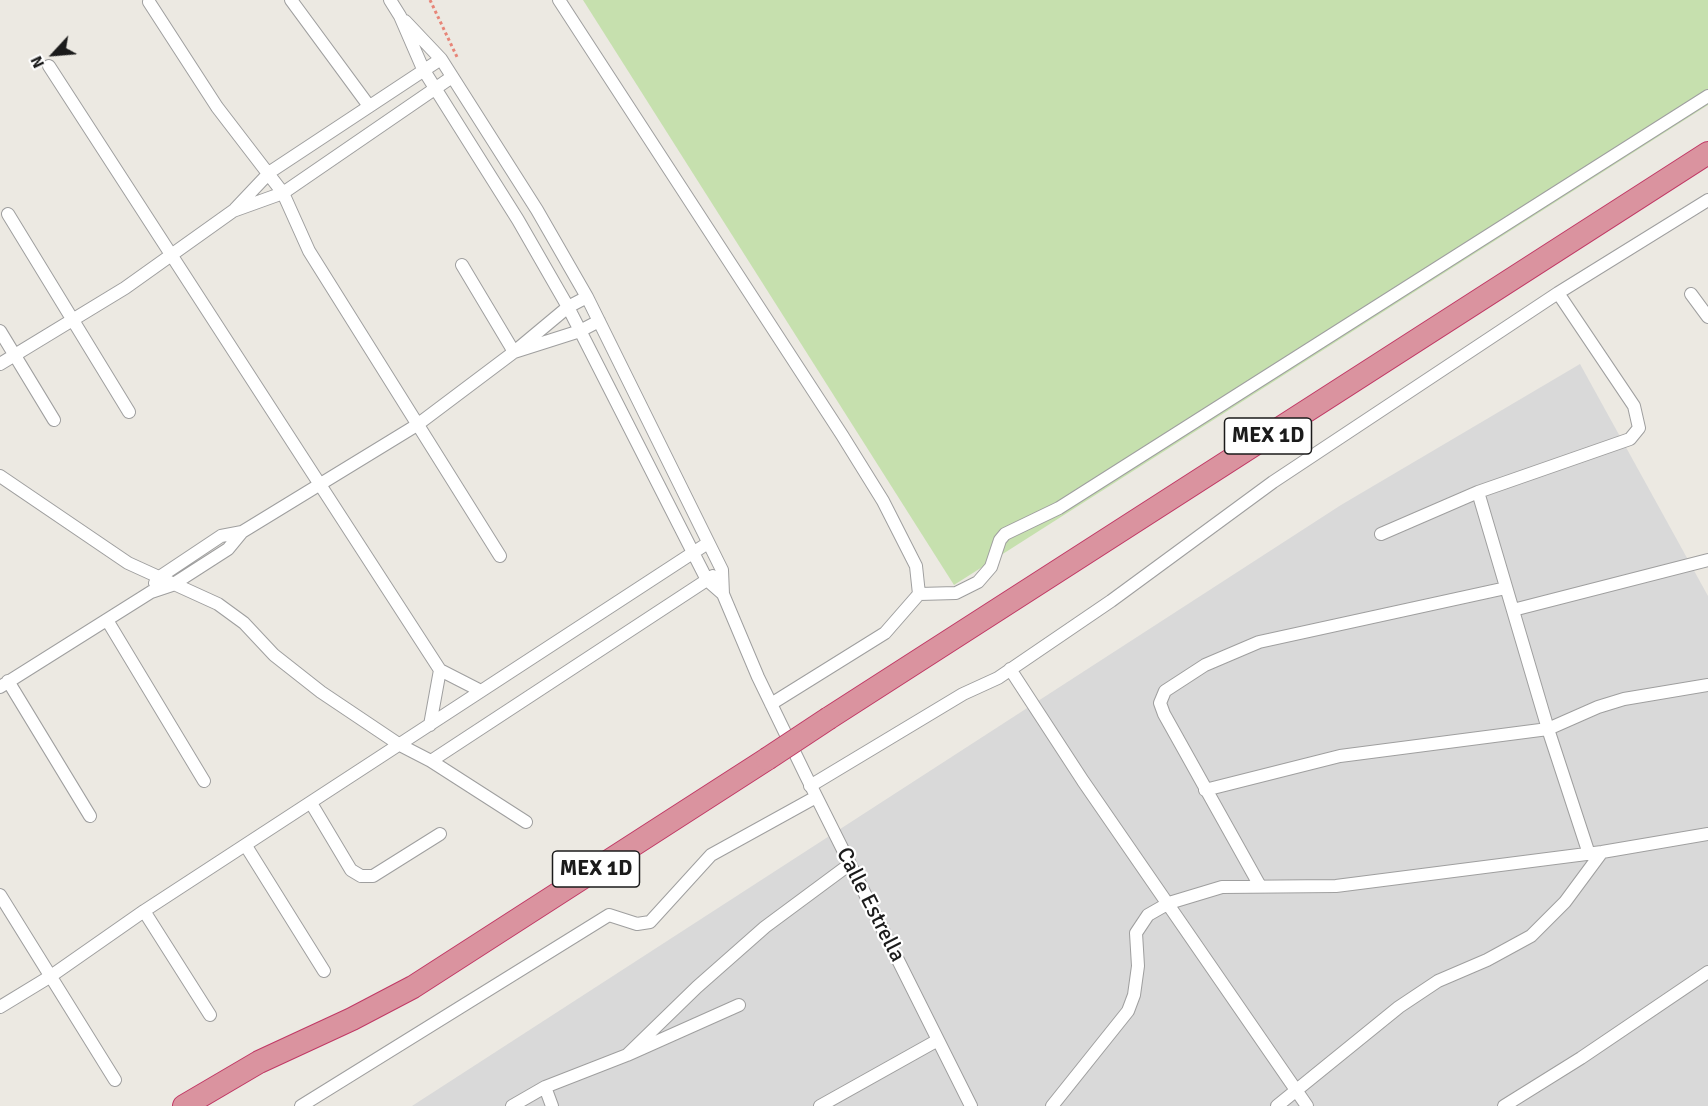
<!DOCTYPE html>
<style>
body{margin:0}
#map{position:relative;width:1708px;height:1106px;overflow:hidden;background:#ece9e2;font-family:Signika,sans-serif}
canvas{display:block}
.north{position:absolute;left:24px;top:24px;width:60px;height:60px;-webkit-text-stroke:4px #fff;paint-order:stroke;rotate:244deg;font-size:16px;font-weight:700;line-height:24px;text-align:center;color:#1b1b1b}
.north::after{content:'';display:block;margin:auto;width:21px;height:27px;background:#1b1b1b;clip-path:polygon(50% 0,100% 100%,50% 72%,0 100%)}
</style>
<div id="map">
<canvas width="1708" height="1106"></canvas>
<div class="north">N</div>
</div>
<script>
const context = document.querySelector('canvas').getContext('2d');
context.lineJoin = 'round';
function fillPath(path, color) {
  context.fillStyle = color;
  context.fill(path, 'evenodd');
}
function shape(rows) {
  const path = new Path2D();
  for (const r of rows) {
    path.moveTo(r[0], r[1]);
    for (let i = 2; i < r.length; i += 2) path.lineTo(r[i], r[i + 1]);
  }
  return path;
}
function trace(path, color, width, dash) {
  context.strokeStyle = color;
  context.lineWidth = width;
  context.lineCap = dash ? 'butt' : 'round';
  context.setLineDash(dash || []);
  context.stroke(path);
}
function drawText(font, color, halo, rows, align = 'center') {
  context.font = font + ' Signika,sans-serif';
  context.lineWidth = 4.5;
  context.setLineDash([]);
  context.textBaseline = 'middle';
  context.strokeStyle = halo;
  context.fillStyle = color;
  for (const [text, x, y, turn = 0] of rows) {
    context.save();
    context.translate(x, y);
    context.rotate((+turn || 0) * Math.PI / 180);
    context.textAlign = isNaN(turn) ? turn : align;
    if (halo) context.strokeText(text, 0, 0);
    context.fillText(text, 0, 0);
    context.restore();
  }
}
fillPath(shape([
 [1580,364,1708,596,1708,1106,412,1106,1341,505]
]), '#d9d9d9');
fillPath(shape([
 [583,0,1708,0,1708,105,954,585]
]), '#c6e0ae');
const street = shape([
 [291,0,369,106],
 [390,0,400,16,423,69,518,220,568,307,707,580,723,594,758,677,806,776,971,1106],
 [559,0,842,435,883,501,916,566,919,594,885,633,771,704],
 [149,2,217,107,283,193,309,251,500,556],
 [405,21,441,59,537,210,587,297,722,570,723,594],
 [49,66,440,670,481,691],
 [235,209,270,172,441,59],
 [8,214,129,412],
 [462,265,514,352,568,307,587,297],
 [1691,294,1708,317],
 [0,331,54,420],
 [0,364,125,288,233,211,283,193,452,77],
 [0,476,128,563,218,604,244,623,274,655,321,692,400,745,431,761,526,822],
 [1478,492,1548,729,1589,854],
 [1381,534,1478,492,1630,439,1639,428,1634,406,1558,293],
 [155,583,158,578,221,536,242,532],
 [919,594,956,593,978,582,991,567,1000,540,1005,534,1059,508,1708,96],
 [1513,610,1708,560],
 [107,620,204,781],
 [1010,669,1083,781,1307,1106],
 [8,681,90,816],
 [0,687,151,592,172,585,228,549,242,532,417,425,514,352,580,331,599,321],
 [430,725,440,670],
 [431,761,713,576],
 [810,786,963,694,998,678,1111,601,1273,482,1558,293,1708,200],
 [1205,790,1340,756,1548,729,1598,707,1624,699,1708,685],
 [311,803,351,870,361,876,373,876,440,834],
 [246,846,324,971],
 [1260,886,1164,714,1160,703,1165,691,1205,665,1259,642,1506,588],
 [0,895,115,1080],
 [144,911,210,1015],
 [0,1007,51,976,144,911,708,543],
 [627,1055,697,987,765,927,850,864],
 [545,1087,552,1106],
 [301,1106,609,915,637,924,650,922,711,855,816,797],
 [512,1106,545,1087,627,1055,739,1005],
 [820,1106,938,1040],
 [1052,1106,1128,1011,1134,995,1138,966,1136,933,1148,915,1169,903,1222,887,1336,886,1602,852,1708,834],
 [1277,1106,1399,1007,1438,981,1487,960,1531,936,1565,902,1602,852],
 [1504,1106,1581,1058,1708,972]
]);
const highway = shape([
 [829,718,1708,153],
 [184,1106,259,1062,352,1019,413,987,767,759]
]);
trace(street, '#9f9f9f', 14);
trace(highway, '#c03965', 24);
trace(shape([
 [430,0,457,57]
]), '#e78578', 3, [3, 3]);
trace(street, '#fff', 12);
trace(highway, '#da939f', 22);
const highwayBridge = shape([
 [767,759,829,718]
]);
trace(highwayBridge, '#c03965', 24, []);
trace(highwayBridge, '#da939f', 22);
for (const [x, y, w] of [
 [1268,436,87],
 [596,869,87]
]) {
  const box = new Path2D();
  box.roundRect(x - w / 2, y - 18, w, 36, 4.5);
  context.fillStyle = '#fff';
  context.fill(box);
  trace(box, '#1b1b1b', 1.5);
}
drawText('bold 21px', '#1b1b1b', null, [
 ["MEX 1D",1268,436],
 ["MEX 1D",596,869]
]);
drawText('22px', '#1b1b1b', '#fff', [
 ["Calle Estrella",870,905,63]
]);
</script>
